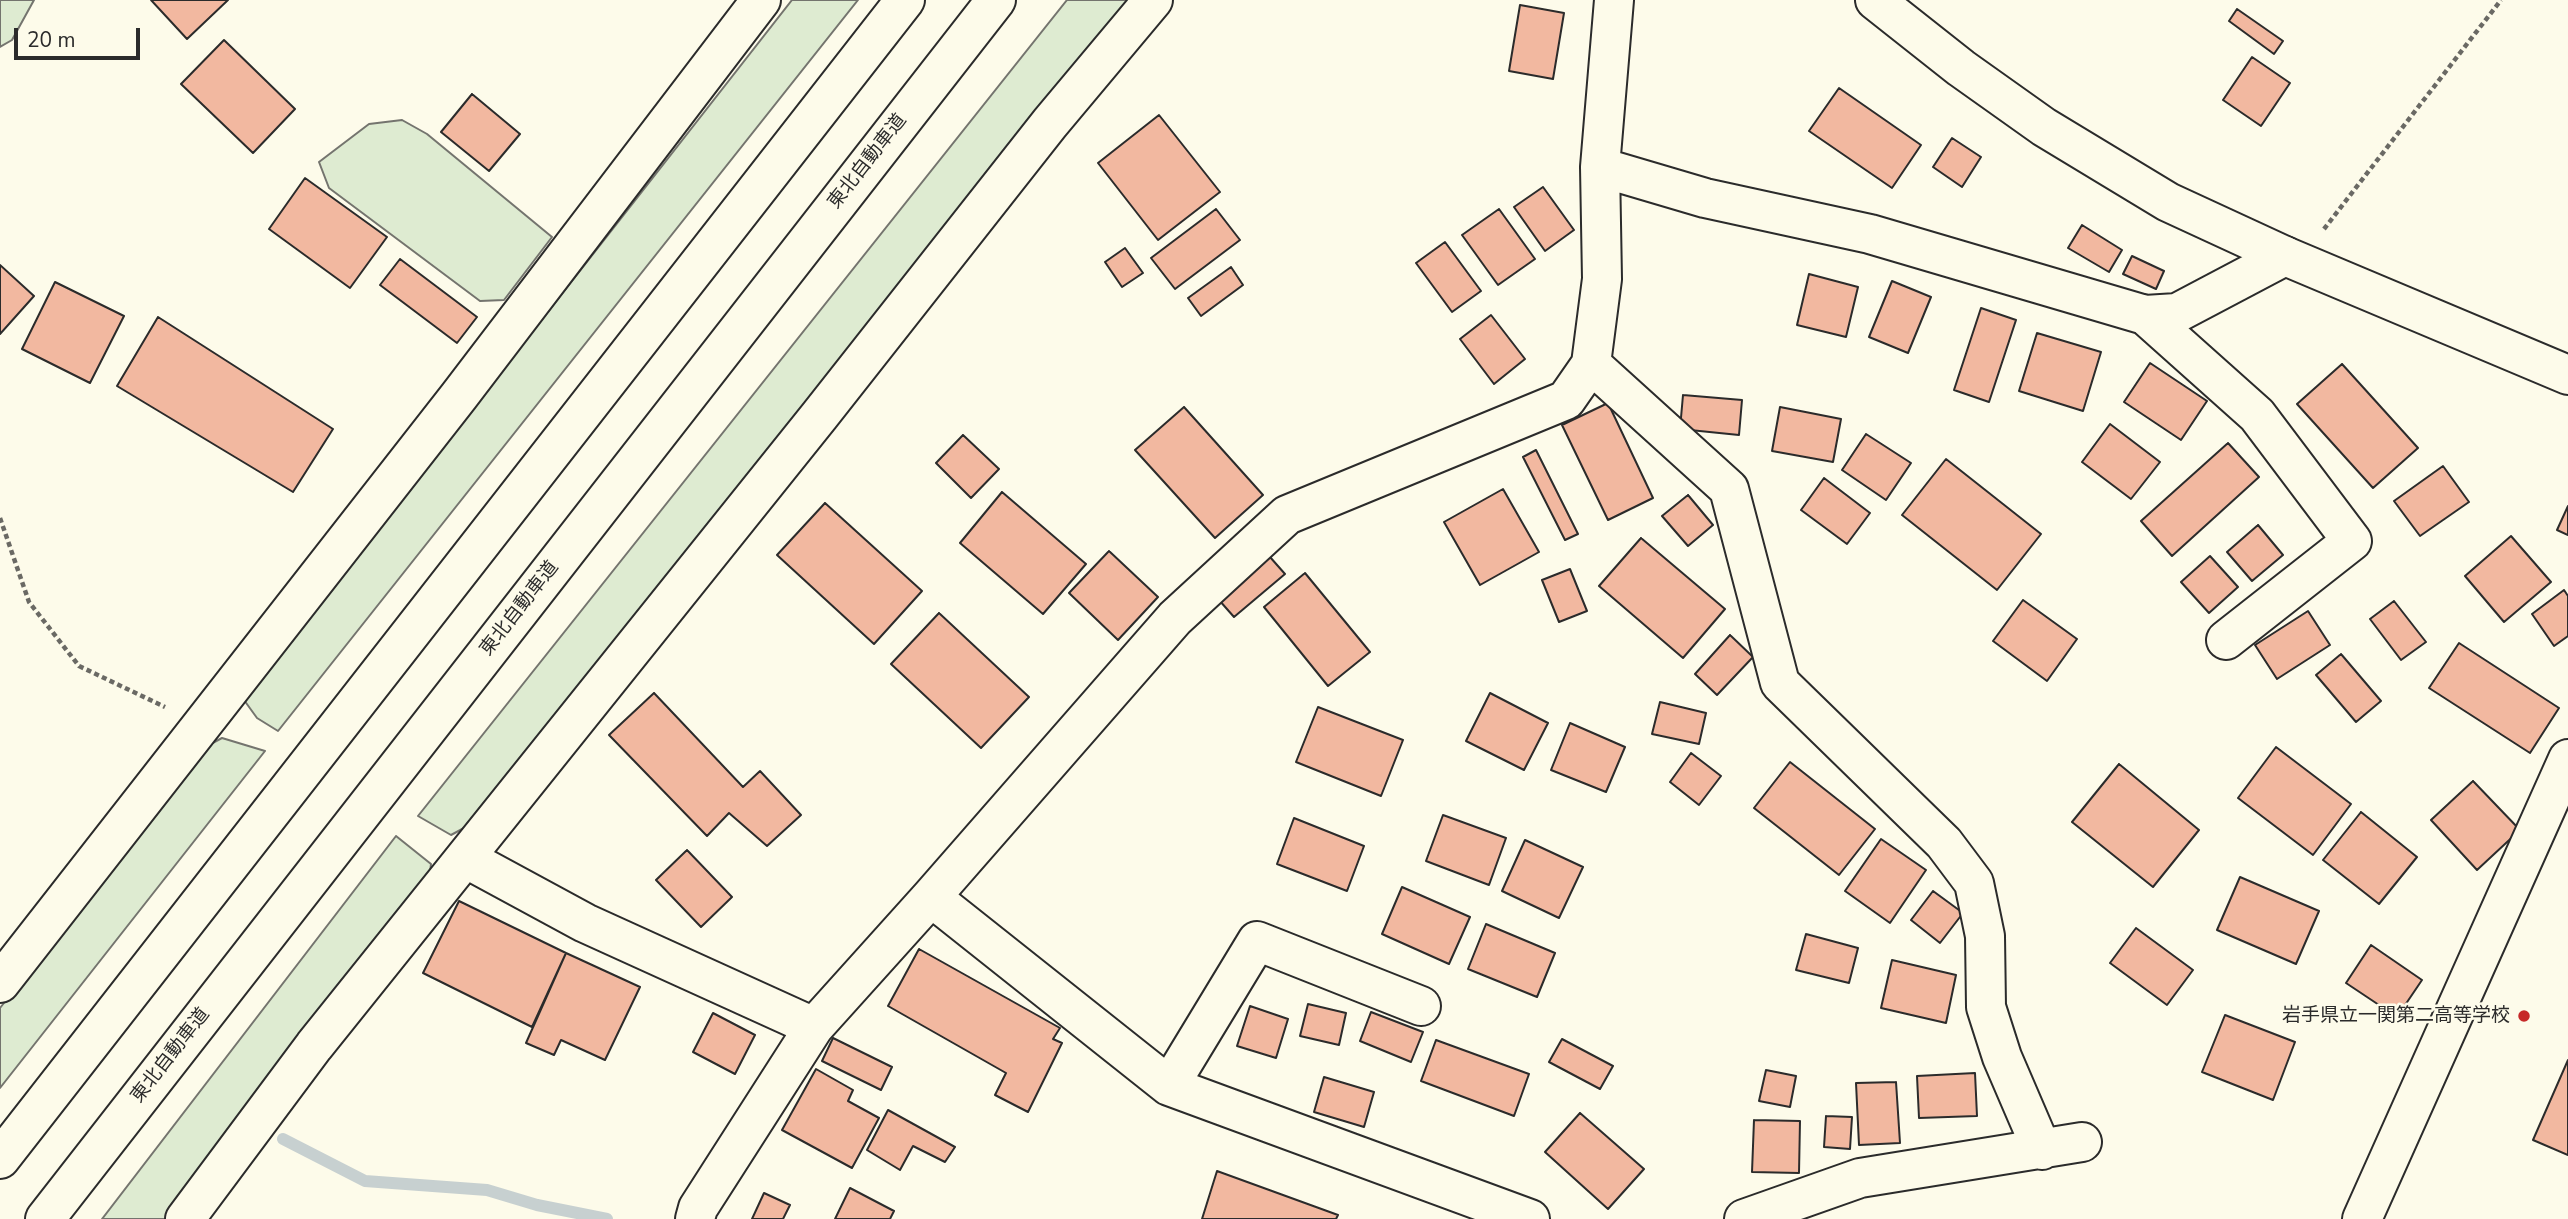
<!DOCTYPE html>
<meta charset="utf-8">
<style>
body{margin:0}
#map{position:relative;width:2568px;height:1219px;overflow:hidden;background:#fdfbea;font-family:"Nunito Sans",sans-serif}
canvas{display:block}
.scale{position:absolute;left:14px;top:28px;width:126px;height:32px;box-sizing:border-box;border:4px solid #2b2b2b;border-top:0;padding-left:9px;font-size:21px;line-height:24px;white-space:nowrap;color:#2b2b2b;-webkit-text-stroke:5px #fdfbea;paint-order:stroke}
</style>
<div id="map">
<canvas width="2568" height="1219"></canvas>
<div class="scale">20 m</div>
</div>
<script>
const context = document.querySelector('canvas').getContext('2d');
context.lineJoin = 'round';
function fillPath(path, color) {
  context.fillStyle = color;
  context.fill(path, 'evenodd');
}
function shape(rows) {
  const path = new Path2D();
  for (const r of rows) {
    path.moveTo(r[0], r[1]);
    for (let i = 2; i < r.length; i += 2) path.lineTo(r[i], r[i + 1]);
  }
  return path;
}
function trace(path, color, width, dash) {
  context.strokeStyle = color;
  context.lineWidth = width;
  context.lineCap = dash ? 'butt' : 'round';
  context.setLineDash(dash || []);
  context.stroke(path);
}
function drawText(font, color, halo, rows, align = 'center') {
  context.font = font + ' "Nunito Sans","Noto Sans JP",sans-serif';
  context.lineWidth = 5;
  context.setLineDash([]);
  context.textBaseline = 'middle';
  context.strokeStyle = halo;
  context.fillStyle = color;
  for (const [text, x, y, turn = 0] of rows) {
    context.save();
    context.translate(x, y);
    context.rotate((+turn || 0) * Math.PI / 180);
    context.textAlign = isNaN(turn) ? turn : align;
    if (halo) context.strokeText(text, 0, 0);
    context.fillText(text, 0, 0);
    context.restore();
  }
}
const green = shape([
 [0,0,34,0,12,40,0,47,0,0],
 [792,0,858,0,278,731,257,718,244,700,792,0],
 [1067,0,1136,0,464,828,451,835,418,816,1067,0],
 [402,120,427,134,552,237,504,300,480,301,329,188,319,162,369,124,402,120],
 [222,738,265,751,0,1088,0,1008,207,746,222,738],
 [396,836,431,864,429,880,168,1219,102,1219,396,836]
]);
fillPath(green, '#deebd1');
trace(green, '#74746e', 2);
trace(shape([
 [283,1139,365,1181,487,1190,537,1205,607,1219]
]), '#c7d0d0', 12);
const building = shape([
 [151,0,228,0,187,39,151,0],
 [1520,5,1564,13,1553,79,1509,71,1520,5],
 [2237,9,2283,41,2274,54,2229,21,2237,9],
 [224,40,295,109,253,153,181,84,224,40],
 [2252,57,2290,83,2261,126,2223,100,2252,57],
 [1839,88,1921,145,1892,188,1809,131,1839,88],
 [472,94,520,134,489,171,441,132,472,94],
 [1159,115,1220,192,1158,240,1098,163,1159,115],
 [1952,138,1981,157,1962,187,1933,167,1952,138],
 [305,178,387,237,350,288,269,229,305,178],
 [1543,187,1574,230,1545,251,1514,207,1543,187],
 [1216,209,1240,240,1175,289,1151,258,1216,209],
 [1499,209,1535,259,1498,285,1462,235,1499,209],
 [2082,225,2122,250,2109,272,2068,248,2082,225],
 [1445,242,1481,291,1452,312,1416,263,1445,242],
 [1125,248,1143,273,1122,287,1105,262,1125,248],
 [2132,256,2164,271,2156,289,2123,274,2132,256],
 [400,259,477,317,457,343,380,285,400,259],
 [0,265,34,296,0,334,0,265],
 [1231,267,1243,285,1201,316,1188,298,1231,267],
 [1809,274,1858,287,1846,337,1797,325,1809,274],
 [1892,281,1931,297,1908,353,1869,337,1892,281],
 [55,282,124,316,90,383,22,349,55,282],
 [1981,308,2016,320,1989,402,1954,390,1981,308],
 [1491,315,1525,359,1494,384,1460,339,1491,315],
 [158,317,333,429,293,492,117,386,158,317],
 [2037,333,2101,352,2083,411,2019,391,2037,333],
 [2150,363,2207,401,2181,440,2124,402,2150,363],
 [2342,364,2418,448,2373,488,2297,404,2342,364],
 [1683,395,1742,400,1739,435,1680,429,1683,395],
 [1608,403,1653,498,1608,520,1562,425,1608,403],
 [1184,407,1263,495,1215,538,1135,450,1184,407],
 [1780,407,1841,419,1833,462,1772,451,1780,407],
 [2110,424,2160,462,2131,499,2082,462,2110,424],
 [1866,434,1911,463,1886,500,1842,470,1866,434],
 [963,435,999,469,971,498,936,463,963,435],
 [2228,443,2259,477,2172,556,2141,521,2228,443],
 [1536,450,1578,534,1565,540,1523,457,1536,450],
 [1946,459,2041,534,1997,590,1902,515,1946,459],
 [2443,466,2469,502,2420,536,2394,501,2443,466],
 [1824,478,1870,513,1847,544,1801,510,1824,478],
 [1503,489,1539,552,1480,585,1444,522,1503,489],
 [1002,492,1086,564,1043,614,960,543,1002,492],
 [1688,495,1713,525,1688,546,1662,516,1688,495],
 [825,503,922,591,874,644,777,555,825,503],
 [2568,506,2568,535,2557,530,2568,506],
 [2258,525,2283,555,2252,581,2227,552,2258,525],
 [2511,536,2551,582,2504,622,2465,576,2511,536],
 [1641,538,1725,609,1683,658,1599,586,1641,538],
 [1109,551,1158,597,1118,640,1069,593,1109,551],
 [2210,556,2238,587,2209,613,2181,582,2210,556],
 [1270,557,1285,574,1234,617,1219,600,1270,557],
 [1570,569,1587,611,1559,622,1542,580,1570,569],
 [1305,573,1370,652,1328,686,1264,607,1305,573],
 [2564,590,2568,596,2568,636,2554,646,2532,614,2564,590],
 [2023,600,2077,639,2047,681,1993,641,2023,600],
 [2394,601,2426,642,2401,660,2370,619,2394,601],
 [2308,611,2330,645,2277,679,2255,645,2308,611],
 [939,613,1029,697,981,748,891,664,939,613],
 [1730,635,1753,657,1717,695,1695,674,1730,635],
 [2459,643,2559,708,2530,753,2429,688,2459,643],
 [2341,654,2381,701,2356,722,2316,675,2341,654],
 [654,693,743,787,760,771,801,815,767,846,729,813,707,836,609,735,654,693],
 [1490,693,1548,723,1524,770,1466,741,1490,693],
 [1660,702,1706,713,1699,744,1652,734,1660,702],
 [1318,707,1403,740,1381,796,1296,762,1318,707],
 [1570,723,1625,747,1606,792,1551,770,1570,723],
 [2276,747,2351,804,2313,855,2238,798,2276,747],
 [1691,753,1721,776,1699,805,1670,782,1691,753],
 [1790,762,1875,829,1839,875,1754,808,1790,762],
 [2119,764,2199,830,2153,887,2072,822,2119,764],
 [2473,781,2520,830,2477,870,2431,820,2473,781],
 [2361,812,2417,857,2379,904,2323,860,2361,812],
 [1443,815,1506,838,1489,885,1426,861,1443,815],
 [1294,818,1364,846,1347,891,1277,864,1294,818],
 [1881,839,1926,870,1890,923,1845,891,1881,839],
 [1525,840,1583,867,1559,918,1502,891,1525,840],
 [687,850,732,897,701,927,656,880,687,850],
 [2240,877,2319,911,2296,964,2217,930,2240,877],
 [1402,887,1470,917,1449,964,1382,934,1402,887],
 [1933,891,1963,913,1940,943,1911,920,1933,891],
 [459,901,566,953,532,1027,423,973,459,901],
 [1486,924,1555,953,1537,997,1468,969,1486,924],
 [2136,928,2193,970,2167,1005,2110,963,2136,928],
 [1806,934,1858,948,1849,983,1796,970,1806,934],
 [2371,945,2422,980,2397,1017,2346,983,2371,945],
 [919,949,1060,1028,1053,1039,1062,1043,1028,1112,995,1095,1006,1073,888,1006,919,949],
 [566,953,640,987,605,1060,561,1040,554,1055,526,1043,566,953],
 [1892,960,1956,975,1946,1023,1881,1008,1892,960],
 [1308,1004,1346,1013,1339,1045,1300,1036,1308,1004],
 [1250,1006,1288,1019,1276,1058,1237,1046,1250,1006],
 [1371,1012,1423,1032,1411,1062,1360,1041,1371,1012],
 [713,1013,755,1035,735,1074,693,1052,713,1013],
 [2225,1015,2295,1042,2273,1100,2202,1072,2225,1015],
 [833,1038,892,1067,881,1090,822,1061,833,1038],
 [1562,1039,1613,1066,1600,1089,1549,1062,1562,1039],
 [1436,1040,1529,1074,1514,1116,1421,1081,1436,1040],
 [2568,1060,2568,1155,2533,1140,2568,1060],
 [816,1069,853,1090,848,1101,879,1118,852,1168,782,1130,816,1069],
 [1766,1070,1796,1076,1790,1107,1759,1101,1766,1070],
 [1975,1073,1977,1116,1919,1118,1917,1076,1975,1073],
 [1324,1077,1374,1092,1364,1127,1314,1112,1324,1077],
 [1896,1082,1900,1143,1859,1145,1856,1083,1896,1082],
 [888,1110,955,1147,945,1162,913,1146,900,1170,867,1150,888,1110],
 [1580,1113,1644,1169,1608,1209,1545,1152,1580,1113],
 [1826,1116,1852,1117,1850,1149,1824,1147,1826,1116],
 [1754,1120,1800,1121,1799,1173,1752,1172,1754,1120],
 [1217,1171,1338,1215,1336,1219,1202,1219,1217,1171],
 [850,1188,894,1211,890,1219,835,1219,850,1188],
 [764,1193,790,1205,783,1219,752,1219,764,1193]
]);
fillPath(building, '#f2b8a0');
trace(building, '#2b2b2b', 2);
const street = shape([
 [1600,167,1705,198,1870,234,2145,315,2177,313,2285,256],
 [2145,315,2257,415,2352,541,2226,640],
 [1591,364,1729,489,1780,683,1944,843,1974,883,1985,936,1986,1007,2002,1057,2042,1150],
 [465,858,585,923,814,1027],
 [931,897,1169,1086,1530,1219],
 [0,983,459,396,761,0],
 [1169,1086,1257,941,1421,1006],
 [185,1219,314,1046,820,415,1050,123,1153,0],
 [695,1219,698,1208,814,1027,931,897,1175,618,1287,515,1566,400,1591,364,1602,279,1600,167,1614,0],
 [1744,1219,1860,1178,2082,1142],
 [2362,1219,2568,759]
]);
const secondary = shape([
 [1875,0,1961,68,2044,127,2168,202,2285,256,2568,375]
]);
const highway = shape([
 [0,1159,905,0],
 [45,1219,996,0]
]);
trace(street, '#2b2b2b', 42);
trace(secondary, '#2b2b2b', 42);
trace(highway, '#2b2b2b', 42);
trace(shape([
 [2324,229,2501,0],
 [0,518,29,602,79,666,165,707]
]), '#6a6964', 4.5, [5, 3.5]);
trace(street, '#fdfbea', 38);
trace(secondary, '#fdfbea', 38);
trace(highway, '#fdfbea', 38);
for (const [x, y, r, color] of [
 [2524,1016,7,"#c62828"]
]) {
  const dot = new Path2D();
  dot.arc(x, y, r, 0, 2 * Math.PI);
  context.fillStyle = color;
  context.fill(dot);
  trace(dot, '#fdfbea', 2.5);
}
drawText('19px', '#2b2b2b', '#fdfbea', [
 ["東北自動車道",868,162,-52],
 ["東北自動車道",520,609,-52],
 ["東北自動車道",171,1056,-52]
]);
drawText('19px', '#2b2b2b', '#fdfbea', [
 ["岩手県立一関第二高等学校",2510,1016]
], 'right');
</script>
